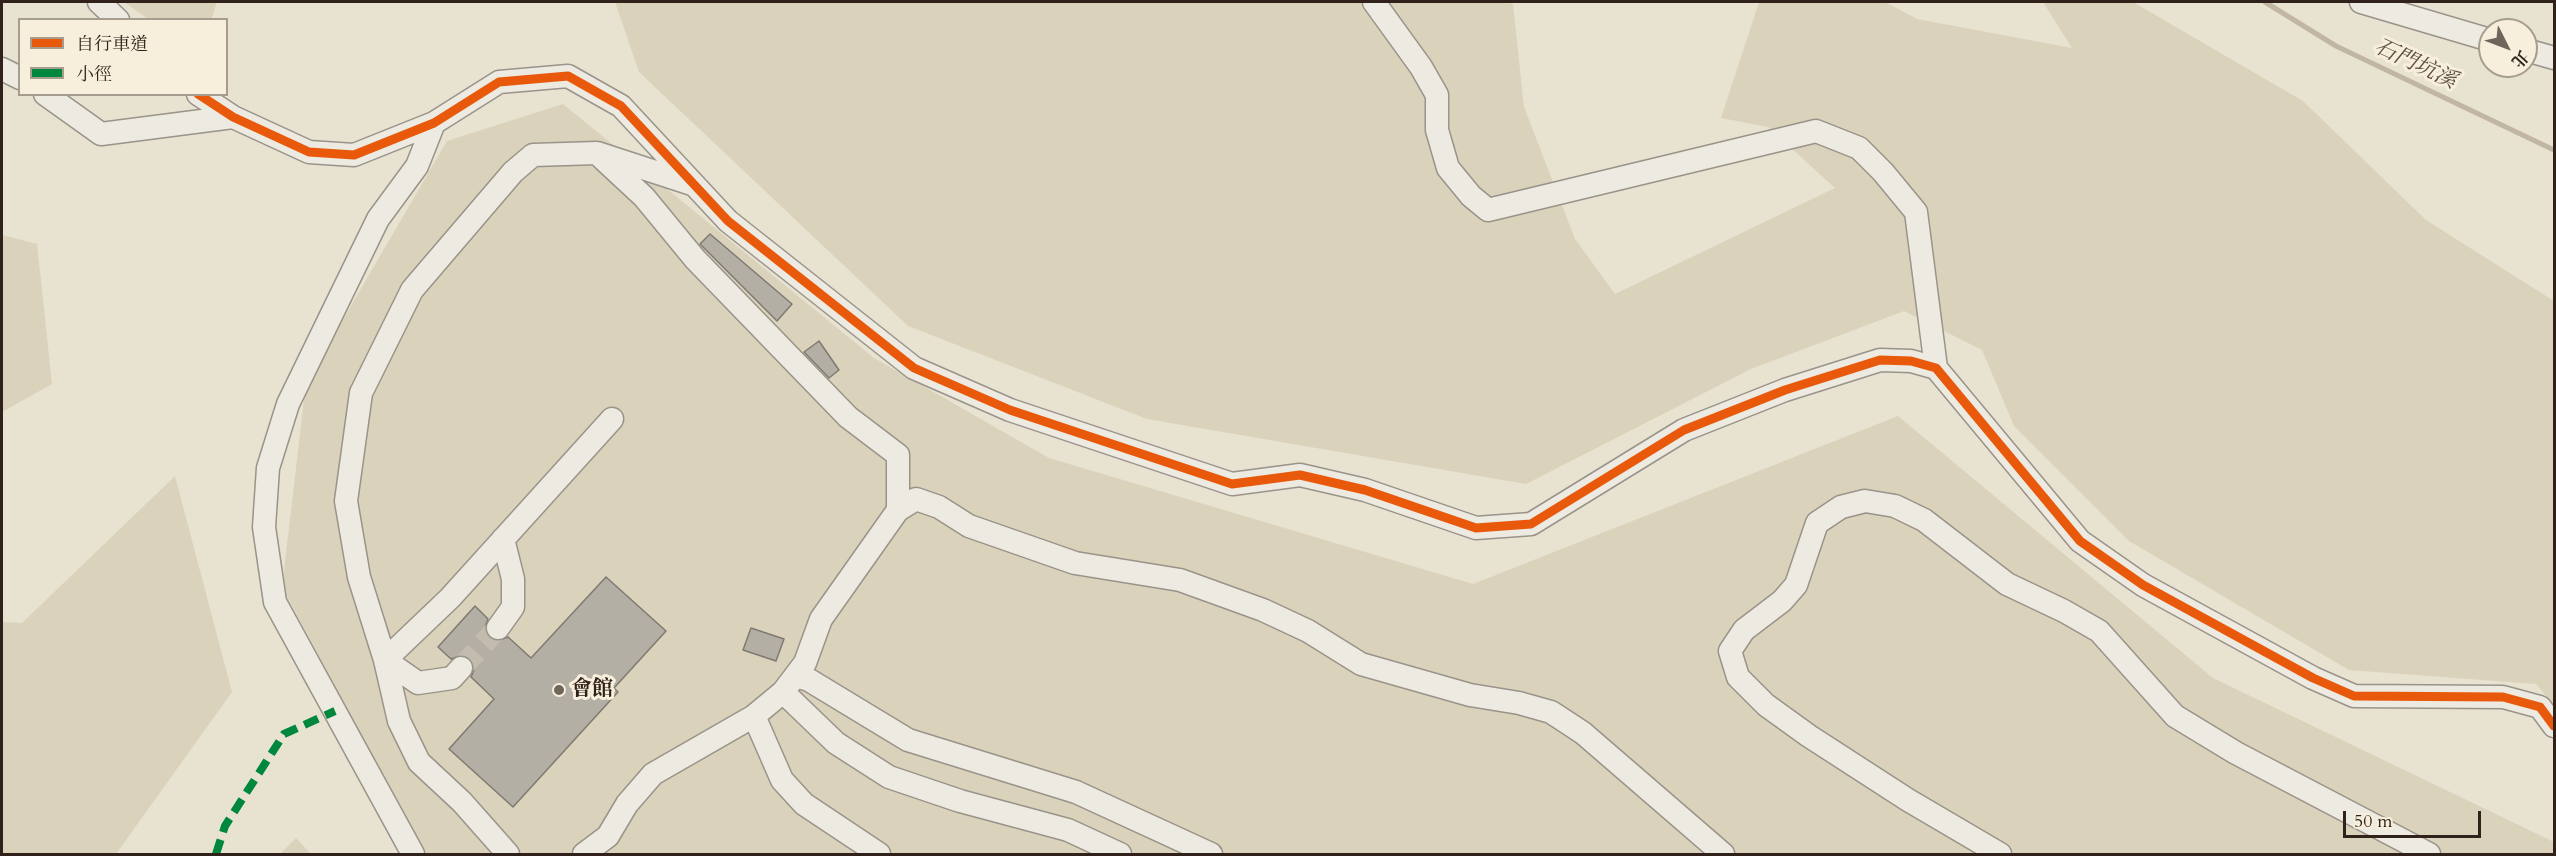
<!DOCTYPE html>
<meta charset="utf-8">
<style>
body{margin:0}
#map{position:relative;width:2556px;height:856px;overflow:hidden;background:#e8e2d1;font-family:Cardo,"Noto Serif TC",serif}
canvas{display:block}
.frame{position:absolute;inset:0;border:3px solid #30211b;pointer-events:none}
.legend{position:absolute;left:18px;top:18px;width:210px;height:78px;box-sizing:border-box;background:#f7efdb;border:2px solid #a79d8e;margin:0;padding:8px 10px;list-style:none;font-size:18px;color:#30211b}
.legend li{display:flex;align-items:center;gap:12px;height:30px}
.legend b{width:30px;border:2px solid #a79d8e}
.north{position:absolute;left:2478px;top:18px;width:60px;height:60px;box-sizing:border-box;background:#f7efdb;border:2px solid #a79d8e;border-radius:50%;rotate:132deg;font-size:16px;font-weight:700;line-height:24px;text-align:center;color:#30211b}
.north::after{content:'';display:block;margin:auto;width:21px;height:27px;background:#70655b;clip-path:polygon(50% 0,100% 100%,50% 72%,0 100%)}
.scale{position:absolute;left:2343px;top:811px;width:138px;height:27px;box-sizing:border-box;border:3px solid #30211b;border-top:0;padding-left:8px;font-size:18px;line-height:21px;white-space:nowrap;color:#30211b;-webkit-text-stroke:4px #f7efdb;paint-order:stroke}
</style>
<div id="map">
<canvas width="2556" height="856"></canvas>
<div class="frame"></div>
<ul class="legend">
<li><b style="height:8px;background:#e8590c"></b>自行車道</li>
<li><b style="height:8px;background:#00873e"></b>小徑</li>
</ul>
<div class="north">北</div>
<div class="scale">50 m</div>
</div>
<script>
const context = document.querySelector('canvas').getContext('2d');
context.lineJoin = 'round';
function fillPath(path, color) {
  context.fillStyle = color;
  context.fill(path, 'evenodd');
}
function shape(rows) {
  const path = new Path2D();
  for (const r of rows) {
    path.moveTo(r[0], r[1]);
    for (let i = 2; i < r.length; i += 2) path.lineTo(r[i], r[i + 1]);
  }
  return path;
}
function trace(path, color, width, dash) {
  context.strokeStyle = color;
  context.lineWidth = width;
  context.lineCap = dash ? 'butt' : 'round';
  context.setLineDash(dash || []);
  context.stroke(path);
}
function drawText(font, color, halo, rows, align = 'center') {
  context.font = font + ' Cardo,"Noto Serif TC",serif';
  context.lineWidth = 6;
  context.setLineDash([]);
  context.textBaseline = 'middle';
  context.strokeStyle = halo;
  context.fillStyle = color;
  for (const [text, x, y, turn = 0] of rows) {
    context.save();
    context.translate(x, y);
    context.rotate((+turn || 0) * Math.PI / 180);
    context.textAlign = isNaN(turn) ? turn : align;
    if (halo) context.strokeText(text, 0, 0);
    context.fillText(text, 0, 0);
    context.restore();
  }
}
fillPath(shape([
 [124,2,217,2,211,20,148,19],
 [615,2,1506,2,1513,4,1524,107,1575,239,1615,294,1835,188,1768,127,1721,118,1759,2,1885,2,1917,19,2072,48,2043,2,2133,2,2303,101,2426,220,2554,301,2554,705,2536,684,2349,670,2129,541,2014,426,1982,350,1904,311,1751,369,1526,484,1147,419,908,326,639,72],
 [563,104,874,358,1049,458,1473,584,1898,416,2213,678,2554,842,2554,854,425,854,282,587,306,383,447,141],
 [2,235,37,244,52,384,2,412],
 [175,476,232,692,116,854,2,854,2,622,22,623],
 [296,838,311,854,280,854]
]), '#dbd2bc');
trace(shape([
 [2265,2,2336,46,2554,150]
]), '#c1b6a1', 5);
const building = shape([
 [710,234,792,304,777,321,700,244,710,234],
 [819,341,839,370,829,378,804,352,819,341],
 [606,577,666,631,614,688,618,692,513,807,449,749,494,699,471,677,474,670,470,658,463,655,451,659,438,647,475,606,488,619,485,627,490,639,497,641,508,637,531,658,606,577],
 [751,628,784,639,776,661,743,650,751,628]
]);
fillPath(building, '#b4afa4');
trace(building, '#7f7a71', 1.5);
trace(shape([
 [461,668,498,628]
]), '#c3bbad', 22, [22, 11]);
const minor = shape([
 [99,2,118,20],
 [1374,2,1421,67,1437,95,1437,130,1448,168,1471,196,1488,210,1816,131,1859,148,1883,172,1916,212,1936,368],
 [2361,2,2490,40],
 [2526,50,2554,58],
 [2,69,20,78],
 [45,94,101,134,233,117],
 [198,94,233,117,309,152,354,155,434,123,499,82,568,76,621,106,728,221,914,368,1010,410,1232,484,1300,475,1365,490,1476,528,1531,524,1684,430,1785,390,1880,360,1911,361,1936,368,2080,541,2143,585,2313,678,2354,696,2503,697,2540,707,2554,726],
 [602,158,644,197,695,259,848,417,898,455,898,510],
 [498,628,513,607,513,579,503,539],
 [461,668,452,678,418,683,385,660,450,598,612,419],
 [795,676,809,680,908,740,1076,792,1211,854],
 [783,692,836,743,889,777,960,801,1068,830,1120,854],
 [754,716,782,780,804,804,879,854],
 [413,854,275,602,264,527,268,468,288,404,378,219,417,166,434,123],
 [508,854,462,802,419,762,399,721,385,660,359,577,346,501,361,393,412,290,513,172,533,155,597,153,692,184],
 [584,854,608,836,627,804,653,774,754,716,783,692,805,663,821,619,898,510,916,499,939,507,969,526,1075,563,1180,580,1263,610,1308,631,1361,664,1470,695,1519,703,1551,712,1583,733,1723,854],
 [2000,854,1908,800,1809,736,1766,705,1738,677,1730,651,1744,630,1782,601,1796,585,1817,523,1841,507,1865,501,1895,506,1924,520,2007,584,2064,611,2099,631,2175,716,2236,753,2429,854]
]);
trace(minor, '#999389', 25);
trace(minor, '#edeae1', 22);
trace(shape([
 [216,854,225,826,284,734,335,711]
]), '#00873e', 8, [15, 8]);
trace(shape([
 [198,94,233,117,309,152,354,155,434,123,499,82,568,76,621,106,728,221,914,368,1010,410,1232,484,1300,475,1365,490,1476,528,1531,524,1684,430,1785,390,1880,360,1911,361,1936,368,2080,541,2143,585,2313,678,2354,696,2503,697,2540,707,2554,726]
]), '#e8590c', 9);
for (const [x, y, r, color] of [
 [559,690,6,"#70655b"]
]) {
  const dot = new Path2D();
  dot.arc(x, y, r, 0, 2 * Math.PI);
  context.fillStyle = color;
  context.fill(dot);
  trace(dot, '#f7efdb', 2);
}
drawText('bold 21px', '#30211b', '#f7efdb', [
 ["會館",571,690]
], 'left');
drawText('italic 22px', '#5d4e43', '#f7efdb', [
 ["石門坑溪",2415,65,25]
]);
</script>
